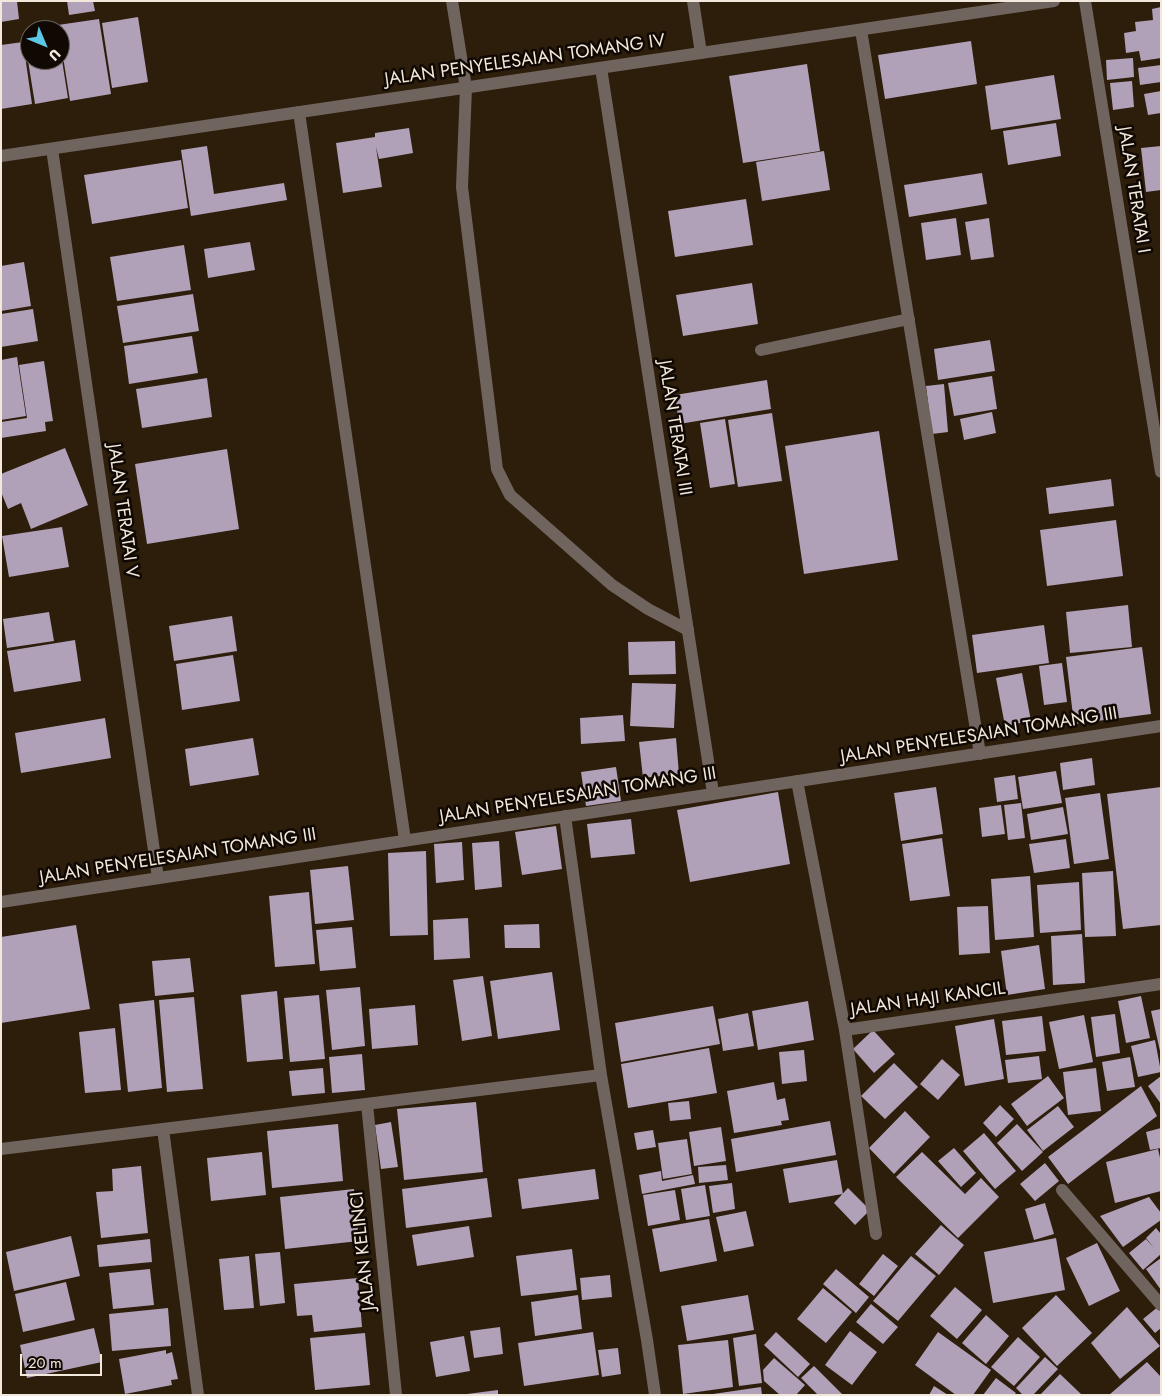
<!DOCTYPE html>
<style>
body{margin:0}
#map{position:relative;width:1162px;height:1396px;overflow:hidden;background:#2d1d0b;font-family:Jost,sans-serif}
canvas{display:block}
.frame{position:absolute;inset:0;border:2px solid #f2e8dc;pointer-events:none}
.north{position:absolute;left:20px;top:20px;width:50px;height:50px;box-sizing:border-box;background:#100903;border:1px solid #6a625a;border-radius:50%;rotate:135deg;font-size:14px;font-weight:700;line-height:20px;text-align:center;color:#f2e8dc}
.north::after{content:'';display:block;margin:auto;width:18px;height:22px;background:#5cc7e7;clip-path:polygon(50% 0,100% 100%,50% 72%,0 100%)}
.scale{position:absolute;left:20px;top:1354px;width:82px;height:22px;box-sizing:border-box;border:2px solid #f2e8dc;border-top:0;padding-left:6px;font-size:15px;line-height:18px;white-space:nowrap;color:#f2e8dc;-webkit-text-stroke:4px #100903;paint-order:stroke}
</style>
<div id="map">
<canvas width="1162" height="1396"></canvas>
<div class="frame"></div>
<div class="north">U</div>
<div class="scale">20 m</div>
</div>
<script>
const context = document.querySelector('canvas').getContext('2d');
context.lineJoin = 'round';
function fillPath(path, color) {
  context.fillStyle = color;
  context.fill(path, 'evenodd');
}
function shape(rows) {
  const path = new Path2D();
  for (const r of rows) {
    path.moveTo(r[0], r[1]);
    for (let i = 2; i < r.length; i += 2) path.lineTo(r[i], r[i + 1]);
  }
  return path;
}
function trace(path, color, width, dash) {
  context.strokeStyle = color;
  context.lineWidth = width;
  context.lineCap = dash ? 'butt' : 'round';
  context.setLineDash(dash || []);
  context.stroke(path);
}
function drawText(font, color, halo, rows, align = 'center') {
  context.font = font + ' Jost,sans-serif';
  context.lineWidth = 5;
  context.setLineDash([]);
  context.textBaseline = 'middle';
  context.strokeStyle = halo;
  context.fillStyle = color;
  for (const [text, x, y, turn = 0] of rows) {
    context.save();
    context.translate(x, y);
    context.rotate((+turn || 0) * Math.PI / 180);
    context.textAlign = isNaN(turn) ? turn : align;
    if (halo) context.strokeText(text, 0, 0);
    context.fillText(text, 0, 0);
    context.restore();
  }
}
fillPath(shape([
 [1,1,17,1,19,19,1,22],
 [67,1,93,1,95,11,69,15],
 [1161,7,1161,58,1141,61,1139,51,1126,53,1124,33,1136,31,1135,22,1153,20,1152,9],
 [138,17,148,82,112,88,102,23],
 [99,19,111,94,70,101,58,25],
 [30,35,30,60,60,60,61,54,68,98,35,104,24,36],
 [971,41,977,84,885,99,878,55],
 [23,42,32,104,1,109,1,45],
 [1133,58,1134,77,1107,80,1106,60],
 [807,64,820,151,743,163,729,76],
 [1161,65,1161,82,1140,85,1138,68],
 [1054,75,1061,119,991,130,985,86],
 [1132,81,1134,107,1113,110,1110,83],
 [1161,91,1161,113,1148,115,1144,94],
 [1056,123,1061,156,1008,165,1003,131],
 [409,128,413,153,379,159,376,147,382,187,343,193,336,143,375,137,375,133],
 [207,146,214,194,284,183,287,200,191,216,181,150],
 [1161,146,1161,190,1146,192,1141,148],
 [824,151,830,190,762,201,756,162],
 [181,160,188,208,92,224,84,175],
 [982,173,987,204,909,217,904,185],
 [746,199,753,245,675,257,668,211],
 [956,218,961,255,926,260,921,223],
 [989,218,994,257,971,260,965,222],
 [250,242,255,270,208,278,204,249],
 [184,245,191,290,117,301,110,257],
 [24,262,31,306,1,311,1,266],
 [752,283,758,324,683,336,676,295],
 [193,294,199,331,123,343,117,306],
 [33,309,38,341,1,347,1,314],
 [192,336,198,373,129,384,124,346],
 [990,340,995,371,938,380,934,349],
 [17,357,26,416,1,420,1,360],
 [44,361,53,421,45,422,46,431,1,438,1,422,27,418,19,365],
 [992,376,997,409,954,416,948,383],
 [207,378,212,417,142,428,136,389],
 [767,380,771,409,679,424,675,395],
 [944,384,948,432,932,434,926,386],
 [992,412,996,433,964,440,960,419],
 [772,413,782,481,738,487,728,420],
 [725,419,735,484,710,488,700,423],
 [879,431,898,560,804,574,785,446],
 [65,448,88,505,31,529,21,503,8,509,1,492,1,474],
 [227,449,239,529,147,544,135,464],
 [1111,479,1114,506,1049,514,1046,488],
 [1116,520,1123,576,1047,586,1040,530],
 [62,527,69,567,9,577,2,536],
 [1128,605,1132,647,1070,653,1066,612],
 [49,612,54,641,7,648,3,619],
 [232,616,237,651,174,661,169,626],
 [1044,625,1049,663,977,673,972,635],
 [75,640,81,681,14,692,7,651],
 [675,641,676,674,629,675,628,642],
 [1142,647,1151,714,1074,724,1066,657],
 [233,655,240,701,182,710,176,664],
 [1062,663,1067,702,1044,705,1039,666],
 [1022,673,1031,721,1005,726,996,678],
 [632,683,676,684,674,728,630,726],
 [623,715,625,741,581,744,580,718],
 [105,718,111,758,21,773,15,733],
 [253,738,259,775,190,786,185,749],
 [676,738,679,774,643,778,639,742],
 [1092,758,1095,785,1063,790,1060,763],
 [616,767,621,801,586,806,581,772],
 [1056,771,1062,803,1023,809,1018,777],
 [1015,775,1018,799,997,802,994,778],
 [936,787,943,834,901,841,894,793],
 [1161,787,1161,925,1123,929,1107,794],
 [778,792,790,864,690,882,677,810],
 [1100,793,1109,859,1074,864,1065,798],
 [1021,803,1025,838,1008,840,1004,805],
 [1001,805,1005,834,982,837,979,808],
 [1063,807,1068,834,1031,840,1027,814],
 [631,819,635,854,591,858,587,824],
 [556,826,562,869,522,875,515,832],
 [942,838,950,896,910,901,902,844],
 [1066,839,1070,868,1034,873,1029,844],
 [499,841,502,887,475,890,472,843],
 [462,842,464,880,436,883,434,844],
 [426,851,428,935,390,936,388,853],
 [348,866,354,920,315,924,310,870],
 [1113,871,1116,936,1085,937,1082,873],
 [1030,876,1034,937,995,940,991,879],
 [1079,882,1081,930,1040,933,1037,885],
 [309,892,315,964,275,967,269,896],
 [988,906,990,953,959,955,957,907],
 [468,918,470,958,434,960,433,920],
 [539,924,540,948,505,948,504,925],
 [76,925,90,1009,1,1023,1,937],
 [352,927,356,968,320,971,316,930],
 [1082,934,1085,983,1053,985,1051,936],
 [1039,945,1045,989,1007,995,1001,951],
 [190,958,194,992,155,996,152,961],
 [552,972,560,1030,498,1039,490,981],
 [483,976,492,1036,462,1041,453,980],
 [360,987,365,1046,332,1050,326,990],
 [277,991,283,1059,247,1062,241,995],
 [319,995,325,1059,290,1062,284,998],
 [1141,996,1150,1038,1126,1043,1118,1001],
 [194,997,203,1089,167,1092,159,1000],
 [154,1000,162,1088,128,1092,119,1004],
 [808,1001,814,1040,758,1050,752,1011],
 [415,1005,418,1045,372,1049,369,1009],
 [713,1006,720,1044,621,1062,615,1023],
 [1161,1009,1161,1051,1160,1051,1151,1011],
 [748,1013,754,1046,723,1051,718,1019],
 [1115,1014,1120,1053,1096,1057,1091,1017],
 [1084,1015,1093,1062,1059,1069,1049,1022],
 [1042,1016,1046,1051,1006,1055,1002,1021],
 [994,1019,1004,1079,965,1086,955,1026],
 [115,1028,121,1090,85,1093,79,1032],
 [873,1030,895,1054,874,1073,853,1049],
 [1155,1040,1161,1072,1138,1077,1131,1046],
 [709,1048,717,1093,628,1108,621,1064],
 [804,1050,807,1081,782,1084,779,1052],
 [362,1054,365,1090,332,1093,329,1057],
 [1039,1056,1042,1079,1008,1083,1005,1060],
 [1130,1057,1135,1087,1107,1091,1102,1062],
 [942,1059,960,1075,938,1100,920,1084],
 [894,1063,918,1087,885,1119,861,1096],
 [323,1068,325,1093,292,1096,289,1071],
 [1096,1068,1101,1111,1068,1115,1063,1072],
 [1048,1076,1064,1098,1027,1126,1011,1104],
 [1161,1076,1161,1104,1148,1086],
 [774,1082,777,1100,785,1098,789,1120,781,1121,782,1125,734,1133,727,1091],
 [1141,1086,1157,1116,1068,1184,1048,1157],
 [689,1101,691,1119,670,1121,668,1103],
 [476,1102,483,1172,404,1180,397,1109],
 [1000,1105,1014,1119,996,1137,983,1123],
 [1058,1106,1074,1127,1043,1151,1027,1130],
 [905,1111,930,1137,894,1174,869,1148],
 [830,1121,836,1155,736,1172,731,1139],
 [391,1122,398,1167,381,1169,375,1125],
 [338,1124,343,1181,272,1188,267,1131],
 [1017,1124,1043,1152,1022,1171,997,1143],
 [721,1127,726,1161,694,1166,689,1132],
 [1161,1128,1161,1148,1150,1150,1146,1132],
 [653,1130,656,1147,637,1150,634,1133],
 [984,1133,1016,1171,995,1189,963,1151],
 [687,1139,692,1174,663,1179,658,1143],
 [954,1148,976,1173,961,1187,938,1161],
 [1158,1149,1161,1162,1161,1191,1115,1203,1106,1162],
 [262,1152,266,1195,211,1201,207,1158],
 [922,1152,965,1194,981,1178,999,1197,958,1238,896,1177],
 [837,1160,843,1194,789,1203,783,1169],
 [1045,1163,1059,1181,1035,1201,1020,1184],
 [726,1165,728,1180,699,1183,698,1167],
 [141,1166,148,1233,101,1238,96,1192,113,1191,112,1169],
 [595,1169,599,1199,522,1209,518,1179],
 [661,1171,662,1181,693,1175,695,1184,642,1194,639,1175],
 [487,1178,492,1217,406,1228,402,1189],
 [732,1183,735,1209,713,1213,709,1186],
 [705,1185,710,1216,686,1220,681,1189],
 [848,1188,870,1210,855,1225,834,1203],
 [354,1189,359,1241,285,1249,280,1197],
 [675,1190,680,1220,648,1226,643,1195],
 [1149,1197,1161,1213,1161,1220,1123,1247,1100,1216],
 [1045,1203,1054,1234,1034,1240,1025,1209],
 [746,1211,754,1246,724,1252,716,1217],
 [709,1219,717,1261,660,1272,652,1229],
 [941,1225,964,1245,939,1275,915,1254],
 [469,1226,474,1257,417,1266,412,1235],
 [1156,1228,1161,1234,1161,1254,1143,1270,1129,1253,1146,1239,1154,1248,1146,1238],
 [71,1236,80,1276,14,1291,6,1252],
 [1056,1238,1065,1290,993,1303,984,1252],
 [150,1239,152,1262,99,1267,97,1245],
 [1097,1243,1120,1291,1089,1306,1066,1258],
 [572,1249,577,1290,521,1296,516,1256],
 [280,1252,285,1303,260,1306,255,1254],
 [883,1254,898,1266,874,1296,859,1284],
 [249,1256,254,1308,224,1310,219,1259],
 [911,1256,936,1276,898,1321,873,1301],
 [1161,1258,1161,1290,1146,1269],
 [150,1269,154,1305,113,1309,109,1273],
 [836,1269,869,1297,856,1313,823,1284],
 [610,1275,612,1297,582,1300,580,1278],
 [358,1278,362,1327,314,1332,312,1315,297,1316,294,1284],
 [66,1282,75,1320,23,1332,15,1294],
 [955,1287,982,1310,957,1339,930,1316],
 [823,1288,852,1312,826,1343,797,1319],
 [578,1295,582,1329,535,1336,531,1302],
 [748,1295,754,1330,687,1341,681,1306],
 [1056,1295,1092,1333,1057,1366,1022,1328],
 [871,1304,898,1327,883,1344,856,1322],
 [1159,1306,1161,1308,1161,1328,1155,1333,1143,1319],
 [1127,1307,1160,1346,1120,1379,1091,1343],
 [168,1308,171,1346,112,1351,109,1314],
 [986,1315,1009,1336,986,1364,962,1343],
 [500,1327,503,1354,474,1358,470,1331],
 [94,1328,102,1362,27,1378,20,1345],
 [850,1331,877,1352,852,1385,825,1365],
 [593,1332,599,1375,524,1386,518,1343],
 [776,1332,810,1364,798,1377,764,1345],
 [938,1332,991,1370,973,1395,956,1395,915,1365],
 [365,1333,370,1385,315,1390,310,1338],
 [756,1334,762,1383,739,1386,733,1338],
 [464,1336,470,1371,436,1377,430,1342],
 [1018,1337,1040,1357,1014,1386,991,1367],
 [728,1340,733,1387,683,1394,678,1345],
 [618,1348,621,1374,602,1377,598,1350],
 [166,1350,166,1354,172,1352,178,1379,171,1380,172,1385,125,1394,119,1359],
 [1045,1357,1058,1369,1033,1395,1023,1395,1016,1388],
 [774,1358,805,1385,796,1395,780,1395,764,1381,763,1370],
 [1147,1362,1161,1377,1161,1395,1109,1395],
 [814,1366,843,1395,818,1395,801,1378],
 [1060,1374,1081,1394,1080,1395,1040,1395],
 [996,1378,1016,1393,1014,1395,983,1395],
 [934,1386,948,1395,929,1395],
 [761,1387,762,1395,713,1395,713,1394],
 [498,1390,498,1395,467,1395,467,1394]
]), '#b0a0b8');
trace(shape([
 [466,88,462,187,497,469,510,495,612,585,648,609,688,630]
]), '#70645f', 12);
trace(shape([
 [452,1,466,88],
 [693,1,701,53],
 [1085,1,1161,472],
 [861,30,980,754],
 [601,68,713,793],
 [299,112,405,840],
 [52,149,158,878],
 [761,350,909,319],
 [797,781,845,1030,876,1234],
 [565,816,601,1075,647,1340,655,1395],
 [1,902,1161,726],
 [845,1030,1161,984],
 [367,1104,396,1395],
 [163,1129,198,1395],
 [1,1149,601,1075],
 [1062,1190,1161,1305]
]), '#70645f', 12);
trace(shape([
 [1,156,1054,1]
]), '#70645f', 12);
drawText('18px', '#f2e8dc', '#100903', [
 ["JALAN PENYELESAIAN TOMANG IV",525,61,-8],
 ["JALAN TERATAI I",1133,190,81],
 ["JALAN TERATAI III",674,428,81],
 ["JALAN TERATAI V",122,511,82],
 ["JALAN PENYELESAIAN TOMANG III",979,736,-9],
 ["JALAN PENYELESAIAN TOMANG III",578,796,-9],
 ["JALAN PENYELESAIAN TOMANG III",178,857,-9],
 ["JALAN HAJI KANCIL",928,1000,-8],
 ["JALAN KELINCI",364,1251,-96]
]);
</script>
